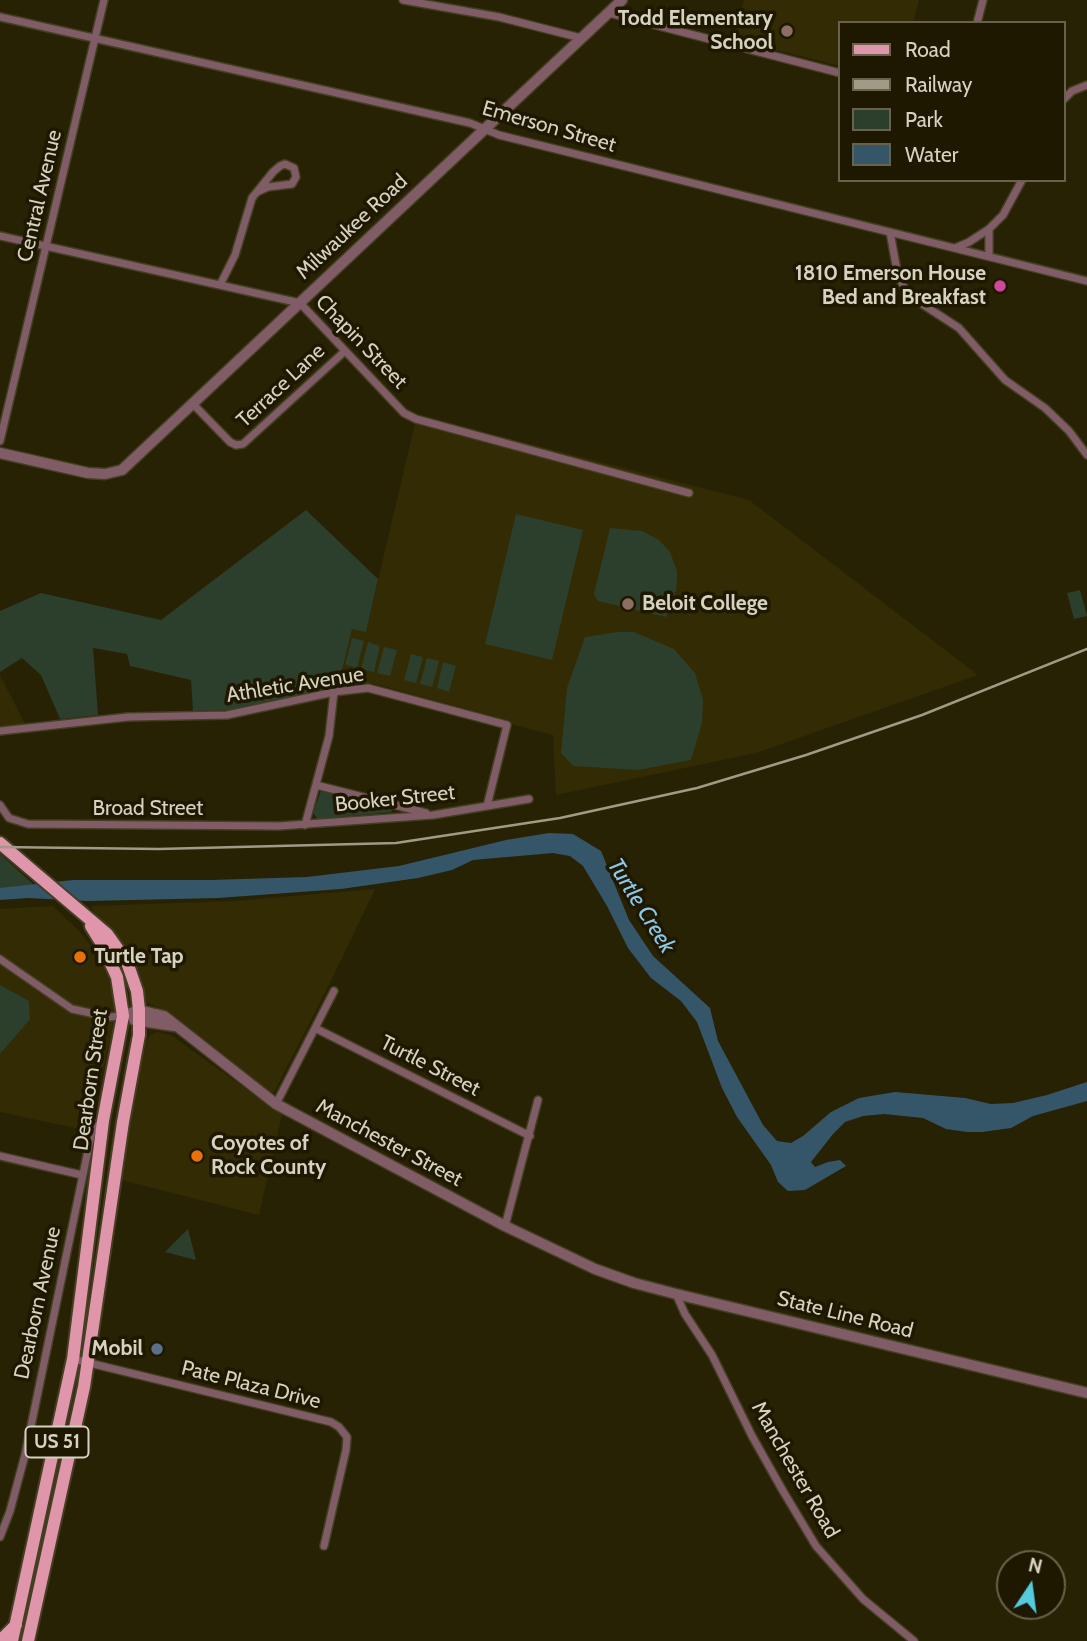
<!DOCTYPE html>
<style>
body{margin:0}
#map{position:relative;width:1087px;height:1641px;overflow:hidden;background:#282204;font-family:Cabin,sans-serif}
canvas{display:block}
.legend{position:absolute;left:838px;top:21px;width:228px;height:161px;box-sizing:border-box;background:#1f1800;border:2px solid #68624d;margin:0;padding:9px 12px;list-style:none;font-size:21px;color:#d5d2c1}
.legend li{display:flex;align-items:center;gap:14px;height:35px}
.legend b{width:35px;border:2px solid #68624d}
.north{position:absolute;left:996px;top:1550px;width:70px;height:70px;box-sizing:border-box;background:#1f1800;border:2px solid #68624d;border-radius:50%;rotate:13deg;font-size:19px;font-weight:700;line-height:28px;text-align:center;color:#d5d2c1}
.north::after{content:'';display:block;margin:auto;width:24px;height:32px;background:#53cbdc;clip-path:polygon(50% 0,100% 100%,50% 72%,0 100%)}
</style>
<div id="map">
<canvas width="1087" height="1641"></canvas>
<ul class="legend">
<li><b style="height:9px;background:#df95aa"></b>Road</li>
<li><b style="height:9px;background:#9f9b86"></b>Railway</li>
<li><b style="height:19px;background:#2c3f2c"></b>Park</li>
<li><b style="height:19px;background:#355668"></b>Water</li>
</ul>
<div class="north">N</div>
</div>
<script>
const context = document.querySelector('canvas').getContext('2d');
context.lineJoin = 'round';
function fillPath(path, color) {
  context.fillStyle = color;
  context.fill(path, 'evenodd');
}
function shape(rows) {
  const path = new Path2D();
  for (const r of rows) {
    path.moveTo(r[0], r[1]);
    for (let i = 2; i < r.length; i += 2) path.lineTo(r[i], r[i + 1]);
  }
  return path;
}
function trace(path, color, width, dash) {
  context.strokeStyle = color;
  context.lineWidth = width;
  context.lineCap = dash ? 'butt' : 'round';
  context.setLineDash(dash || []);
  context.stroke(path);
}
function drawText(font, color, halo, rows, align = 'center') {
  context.font = font + ' Cabin,sans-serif';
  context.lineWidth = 7;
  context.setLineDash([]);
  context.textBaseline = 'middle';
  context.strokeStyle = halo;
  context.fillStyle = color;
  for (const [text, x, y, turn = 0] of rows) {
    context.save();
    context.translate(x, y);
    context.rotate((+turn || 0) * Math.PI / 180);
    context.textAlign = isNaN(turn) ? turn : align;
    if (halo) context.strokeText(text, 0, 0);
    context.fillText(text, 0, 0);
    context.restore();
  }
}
fillPath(shape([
 [744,0,919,0,913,23,840,23,840,66,732,39],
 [417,415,749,500,978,675,756,753,556,795,553,735,511,724,511,721,376,684,364,683,338,687,352,629,366,631],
 [0,675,25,724,0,726],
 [375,889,329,985,274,1092,271,1093,260,1088,169,1013,144,1001,91,906,234,901],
 [53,906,79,931,98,954,108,975,115,1004,112,1030,89,1131,0,1112,0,909],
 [157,1032,171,1035,282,1115,259,1215,121,1180,131,1108,143,1056,147,1041,150,1036]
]), '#332b03');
fillPath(shape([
 [306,510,378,579,366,632,352,629,338,687,231,710,193,711,191,680,130,666,127,654,93,648,98,715,60,719,41,675,22,658,0,672,0,611,41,593,161,620],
 [516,514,583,530,552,660,485,644],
 [610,528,642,531,659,540,670,552,677,571,677,579,676,590,666,617,598,601,594,594],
 [1080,590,1087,616,1074,619,1067,593],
 [617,632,634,632,674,649,695,673,703,700,702,723,691,760,638,770,573,766,561,753,567,688,585,637],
 [352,638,364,641,357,668,345,665],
 [368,642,380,646,374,672,361,669],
 [384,647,397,650,390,676,377,673],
 [411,654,423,657,416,683,404,680],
 [427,658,439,661,432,687,420,684],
 [443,662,456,666,449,692,437,688],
 [321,791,391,809,392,812,318,819,313,813],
 [0,854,34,885,0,895],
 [0,985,29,1001,30,1019,0,1054],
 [188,1229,196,1260,165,1252]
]), '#2c3f2c');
fillPath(shape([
 [549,833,573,834,601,851,629,920,653,956,710,1008,718,1041,763,1125,777,1141,791,1143,803,1136,831,1112,859,1098,895,1092,965,1098,991,1104,1013,1103,1047,1095,1087,1082,1087,1101,1033,1116,1011,1128,982,1132,967,1132,946,1129,923,1118,884,1114,863,1116,845,1122,833,1134,811,1162,815,1167,828,1162,840,1160,846,1166,805,1190,788,1191,778,1182,771,1165,737,1117,722,1088,697,1022,681,1001,651,978,628,948,607,906,583,866,570,856,553,853,473,860,452,870,418,878,341,889,218,898,87,901,28,898,0,900,0,888,73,880,211,880,307,877,399,866,506,840]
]), '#355668');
const minor = shape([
 [403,0,499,17,581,38],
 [609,13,840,73],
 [0,17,470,123,499,135,1087,281],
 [977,23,983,0],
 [1064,99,1072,91,1087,85],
 [890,232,898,276,905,289,916,300,959,328,1005,380,1045,408,1069,431,1087,455],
 [0,236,300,303,404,413,416,419,689,493],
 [955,248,969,242,989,229,1003,215,1022,180],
 [989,256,989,229],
 [220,285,235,255,252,198,273,172,280,166,285,164,294,168,296,177,292,184,268,187,257,192],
 [193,404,230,442,236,445,243,444,345,351],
 [0,441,104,0],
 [0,731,128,717,227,715,334,692,368,688,507,725,487,806],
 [316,785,426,813],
 [0,805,9,818,28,824,279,826,433,815,529,799],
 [305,825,329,736,334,692],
 [0,959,72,1009,109,1017,123,1016],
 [315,1028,530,1136],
 [276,1104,334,991],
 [0,1156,82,1175],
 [505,1226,538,1100],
 [676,1294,685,1314,712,1355,752,1436,783,1491,816,1546,863,1599,914,1641],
 [73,1359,331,1422,339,1427,347,1437,346,1450,324,1546],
 [0,1537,10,1511,25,1455,92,1131,102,1122]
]);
const tertiary = shape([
 [0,453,88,473,105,474,122,470,622,0],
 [123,1016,139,1010,164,1016,276,1104,505,1226,595,1269,634,1283,676,1294,1087,1393],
 [134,1020,174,1026]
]);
const primary = shape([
 [0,843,107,934,127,962,137,991,139,1010,139,1035,123,1122,84,1387,28,1641],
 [0,1641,16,1625],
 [12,1641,73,1359,103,1121,123,1016,117,977,102,944,91,926]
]);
trace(minor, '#443e22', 10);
trace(tertiary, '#443e22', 13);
trace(primary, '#443e22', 16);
trace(minor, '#805c66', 7);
trace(tertiary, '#805c66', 10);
trace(primary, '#df95aa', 12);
trace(shape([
 [0,847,159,849,396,843,560,818,697,788,806,755,922,715,1087,649]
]), '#9f9b86', 2.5);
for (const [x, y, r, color] of [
 [787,31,7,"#8d6e63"],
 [1000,286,7,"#d1479c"],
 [628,604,7,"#8d6e63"],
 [80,957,7,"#e8710a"],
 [197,1156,7,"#e8710a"],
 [157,1349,7,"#5c6f8a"]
]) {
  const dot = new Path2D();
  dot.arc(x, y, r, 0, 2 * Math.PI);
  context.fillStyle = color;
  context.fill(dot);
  trace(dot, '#1f1800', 2.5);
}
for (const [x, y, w] of [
 [57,1442,63]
]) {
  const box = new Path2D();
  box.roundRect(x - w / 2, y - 15.5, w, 31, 5);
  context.fillStyle = '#1f1800';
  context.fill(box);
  trace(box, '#d5d2c1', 2);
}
drawText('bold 19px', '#d5d2c1', null, [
 ["US 51",57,1442]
]);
drawText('bold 21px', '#d5d2c1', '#1f1800', [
 ["Todd Elementary",773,19],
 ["School",773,43],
 ["1810 Emerson House",986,274],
 ["Bed and Breakfast",986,298],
 ["Beloit College",642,604,"left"],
 ["Turtle Tap",94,957,"left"],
 ["Coyotes of",211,1144,"left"],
 ["Rock County",211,1168,"left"],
 ["Mobil",143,1349]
], 'right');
drawText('21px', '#d5d2c1', '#1f1800', [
 ["Emerson Street",549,127,16],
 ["Central Avenue",40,196,-77],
 ["Milwaukee Road",352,227,-43],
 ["Chapin Street",361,342,46],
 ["Terrace Lane",281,386,-43],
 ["Athletic Avenue",295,685,-9],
 ["Booker Street",395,799,-6],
 ["Broad Street",148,809],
 ["Turtle Street",430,1066,27],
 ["Dearborn Street",91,1080,-82],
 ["Manchester Street",389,1143,28],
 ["Dearborn Avenue",38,1303,-78],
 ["State Line Road",845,1315,14],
 ["Pate Plaza Drive",251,1385,14],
 ["Manchester Road",795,1470,60]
]);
drawText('italic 23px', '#8bc8ea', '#1f1800', [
 ["Turtle Creek",641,906,58]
]);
</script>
